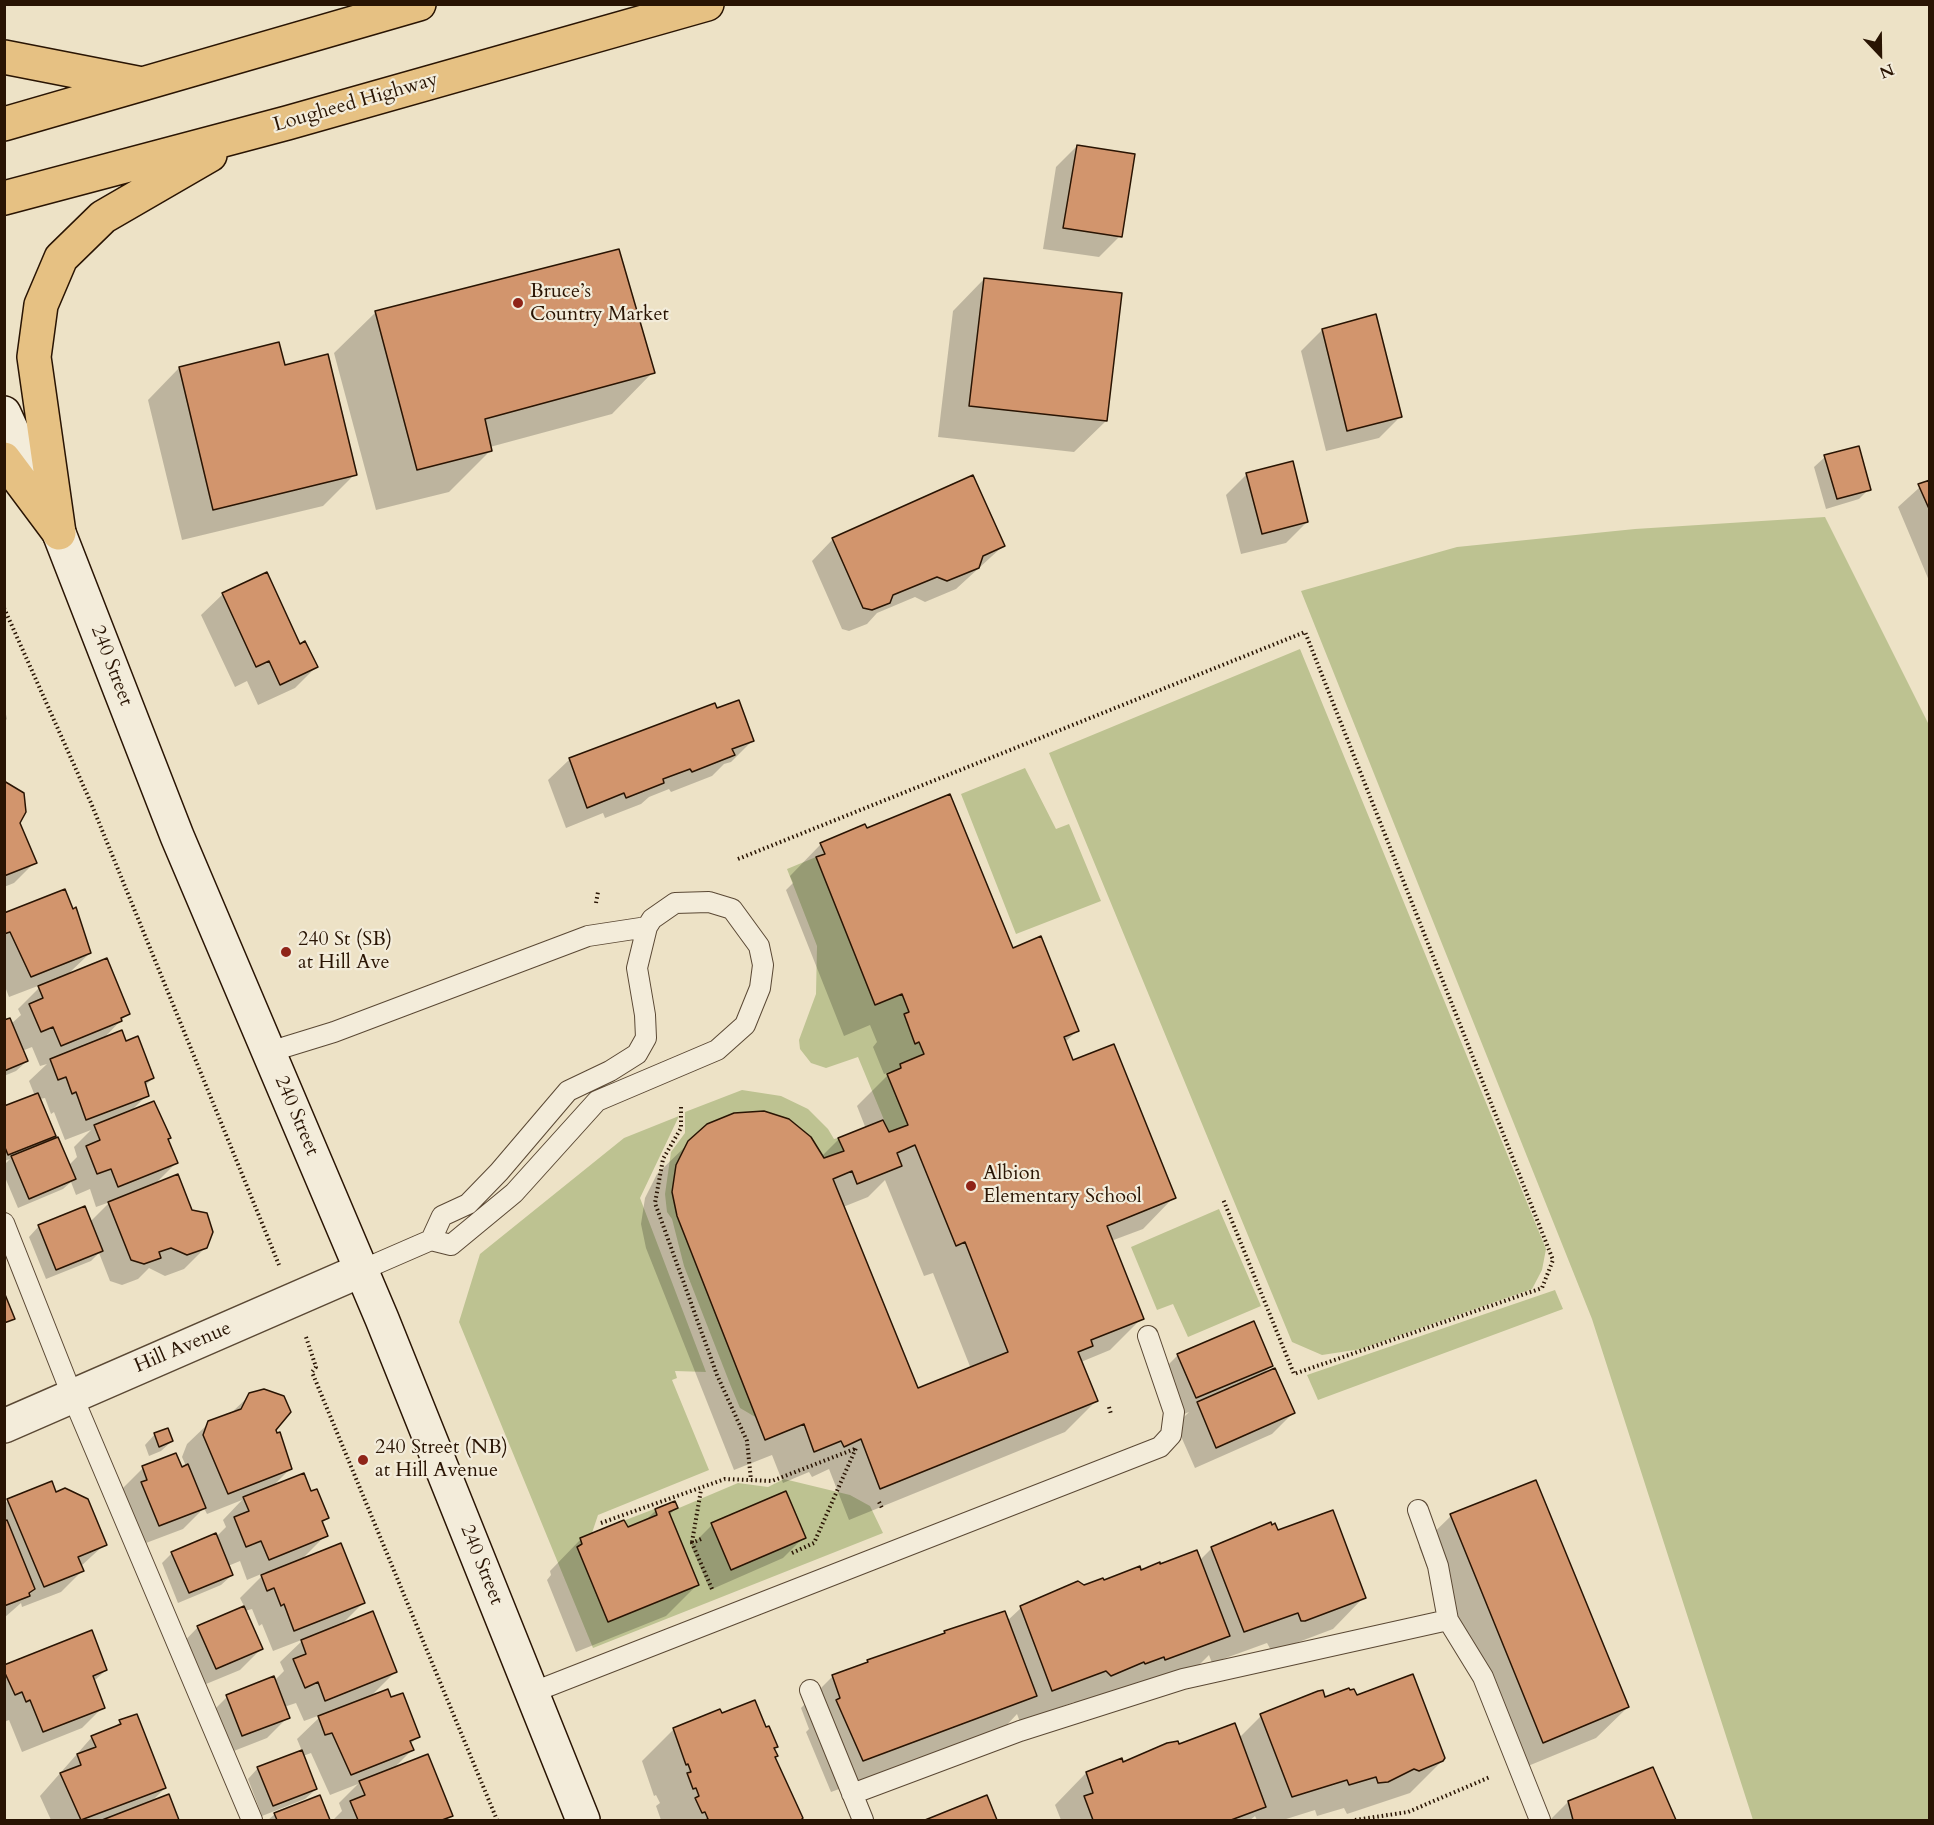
<!DOCTYPE html>
<meta charset="utf-8">
<style>
body{margin:0}
#map{position:relative;width:1934px;height:1825px;overflow:hidden;background:#ede2c6;font-family:Cardo,serif}
canvas{display:block}
.frame{position:absolute;inset:0;border:6px solid #291403;pointer-events:none}
.north{position:absolute;left:1850px;top:24px;width:60px;height:60px;-webkit-text-stroke:4px #f3ecda;paint-order:stroke;rotate:158deg;font-size:16px;font-weight:700;line-height:24px;text-align:center;color:#291403}
.north::after{content:'';display:block;margin:auto;width:21px;height:27px;background:#291403;clip-path:polygon(50% 0,100% 100%,50% 72%,0 100%)}
</style>
<div id="map">
<canvas width="1934" height="1825"></canvas>
<div class="frame"></div>
<div class="north">N</div>
</div>
<script>
const context = document.querySelector('canvas').getContext('2d');
context.lineJoin = 'round';
function fillPath(path, color) {
  context.fillStyle = color;
  context.fill(path, 'evenodd');
}
function shape(rows) {
  const path = new Path2D();
  for (const r of rows) {
    path.moveTo(r[0], r[1]);
    for (let i = 2; i < r.length; i += 2) path.lineTo(r[i], r[i + 1]);
  }
  return path;
}
function trace(path, color, width, dash) {
  context.strokeStyle = color;
  context.lineWidth = width;
  context.lineCap = dash ? 'butt' : 'round';
  context.setLineDash(dash || []);
  context.stroke(path);
}
function drawText(font, color, halo, rows, align = 'center') {
  context.font = font + ' Cardo,serif';
  context.lineWidth = 4.5;
  context.setLineDash([]);
  context.textBaseline = 'middle';
  context.strokeStyle = halo;
  context.fillStyle = color;
  for (const [text, x, y, turn = 0] of rows) {
    context.save();
    context.translate(x, y);
    context.rotate((+turn || 0) * Math.PI / 180);
    context.textAlign = isNaN(turn) ? turn : align;
    if (halo) context.strokeText(text, 0, 0);
    context.fillText(text, 0, 0);
    context.restore();
  }
}
fillPath(shape([
 [1825,517,1929,725,1929,1820,1753,1820,1592,1319,1301,591,1457,547,1635,529],
 [1300,649,1546,1249,1542,1270,1532,1289,1361,1349,1322,1355,1292,1342,1049,753],
 [1025,768,1056,829,1069,824,1101,901,1016,934,961,794],
 [816,857,875,1005,902,994,909,1012,904,1014,915,1043,919,1042,924,1054,900,1064,901,1068,887,1074,908,1125,889,1132,858,1057,826,1068,811,1063,800,1049,799,1040,816,994,817,946,787,869],
 [742,1090,781,1096,808,1109,828,1129,834,1139,838,1138,844,1151,824,1158,811,1137,789,1119,764,1111,734,1113,707,1124,672,1192,677,1216,757,1418,740,1408,730,1384,684,1266,672,1219,667,1212,665,1194,671,1152,685,1133,685,1112],
 [679,1116,640,1198,706,1372,675,1371,677,1378,672,1380,709,1470,598,1515,592,1533,675,1501,679,1508,738,1483,768,1487,784,1479,850,1495,870,1506,883,1533,593,1648,459,1322,480,1254,624,1138],
 [1219,1209,1261,1306,1188,1337,1173,1304,1157,1310,1131,1247],
 [1555,1290,1563,1309,1318,1400,1307,1375]
]), '#bdc291');
fillPath(shape([
 [1077,146,1120,236,1099,257,1043,249,1056,167],
 [984,279,1106,421,1074,452,938,437,953,311],
 [376,312,653,372,612,414,490,447,491,450,449,492,376,510,334,353],
 [1322,330,1400,417,1379,438,1326,451,1301,351],
 [284,367,355,474,323,506,182,540,148,400,179,368],
 [1825,457,1869,489,1859,499,1826,509,1814,467],
 [1247,474,1307,522,1286,543,1241,554,1226,495],
 [1930,478,1930,583,1898,507],
 [833,539,1003,546,956,589,925,602,915,597,877,613,867,624,849,631,842,629,812,561],
 [223,594,299,646,316,667,295,688,258,705,247,681,235,687,201,615],
 [4,705,7,719,4,722],
 [717,710,752,741,731,762,724,764,712,776,671,792,669,789,649,797,641,804,605,818,603,813,566,828,548,780,570,759],
 [4,782,22,794,19,823,35,862,14,883,4,887],
 [866,830,1012,950,1077,1031,1064,1043,1072,1062,1174,1197,1143,1229,1111,1241,1142,1318,1110,1350,1081,1362,1096,1401,1065,1432,849,1520,829,1469,812,1477,809,1472,783,1483,772,1455,734,1470,646,1248,641,1224,645,1198,657,1174,690,1142,821,1157,839,1139,866,1129,857,1106,892,1071,884,1074,873,1047,877,1042,870,1025,844,1036,786,890,793,883,790,876,821,844],
 [885,1180,924,1276,933,1273,971,1369,917,1390,843,1207,868,1197],
 [4,914,90,953,66,976,128,1013,102,1040,125,1043,153,1078,145,1086,147,1095,130,1112,167,1140,176,1163,154,1185,206,1247,184,1269,165,1276,149,1268,138,1279,122,1285,110,1281,99,1253,91,1261,46,1279,29,1237,39,1226,90,1222,110,1202,96,1207,90,1189,76,1195,71,1182,63,1189,18,1208,4,1175,4,1165,10,1159,4,1161,4,1108,35,1096,29,1081,47,1064,40,1066,32,1047,22,1051,27,1061,16,1071,4,1076,4,1022,11,1024,21,1015,18,1009,43,984,9,997,4,984],
 [45,1098,51,1114,54,1112,65,1140,91,1130,74,1147,77,1157,68,1166,46,1144,54,1135,40,1099],
 [1178,1355,1271,1366,1261,1376,1293,1413,1272,1434,1195,1468,1176,1425,1189,1412,1175,1418,1157,1376],
 [250,1395,275,1430,290,1469,272,1487,310,1493,327,1518,321,1524,326,1535,300,1561,363,1603,340,1626,396,1671,369,1698,390,1699,418,1737,410,1744,412,1750,393,1769,451,1816,446,1820,333,1820,342,1811,339,1803,358,1784,330,1795,311,1753,303,1756,316,1789,305,1799,262,1816,248,1779,258,1768,302,1751,297,1739,323,1714,304,1721,296,1703,284,1707,288,1717,267,1738,221,1756,206,1718,227,1697,274,1681,284,1671,280,1662,304,1639,273,1651,262,1624,259,1626,252,1609,245,1611,261,1649,240,1670,194,1689,177,1649,198,1627,245,1608,240,1598,266,1572,247,1580,240,1561,228,1566,232,1575,221,1585,178,1603,162,1563,172,1553,216,1537,226,1527,223,1520,242,1500,207,1514,204,1508,183,1529,138,1546,122,1489,143,1468,186,1466,182,1457,187,1444,209,1423,229,1415],
 [155,1434,172,1441,161,1451,149,1456,145,1445],
 [1535,1482,1628,1707,1596,1738,1511,1773,1419,1547,1451,1516],
 [55,1494,105,1544,80,1567,82,1571,61,1592,22,1607,21,1603,4,1618,4,1504,8,1501],
 [676,1508,669,1515,698,1584,666,1616,576,1652,547,1580,551,1575,550,1571,581,1539,627,1529,644,1522,656,1510],
 [712,1525,804,1537,783,1558,710,1590,691,1546],
 [1277,1532,1364,1597,1333,1629,1272,1652,1267,1643,1212,1663,1209,1655,1196,1668,1079,1706,1074,1702,1020,1722,1017,1714,1004,1728,831,1792,806,1732,809,1729,801,1708,832,1677,912,1645,1007,1621,1021,1608,1078,1583,1084,1587,1141,1571,1199,1561,1212,1548],
 [4,1666,106,1670,93,1682,103,1707,82,1728,22,1752,9,1720,4,1722],
 [1356,1697,1442,1761,1410,1793,1347,1814,1344,1808,1317,1816,1315,1810,1283,1820,1257,1820,1255,1816,1250,1820,1061,1820,1055,1805,1086,1773,1179,1746,1239,1738,1261,1716,1324,1699],
 [754,1702,776,1746,774,1758,782,1777,784,1776,792,1802,794,1801,801,1820,661,1820,656,1806,660,1803,656,1795,654,1796,642,1761,674,1729],
 [120,1722,165,1788,149,1804,168,1796,178,1820,51,1820,40,1796,92,1737,112,1729],
 [1652,1769,1674,1820,1550,1820,1568,1802],
 [319,1797,328,1820,268,1820,275,1814],
 [986,1797,995,1820,929,1820]
]), '#0003');
const building = shape([
 [1077,145,1135,154,1122,237,1063,228,1077,145],
 [619,249,655,373,485,419,492,451,417,470,375,311,619,249],
 [984,278,1122,293,1107,421,969,406,984,278],
 [1376,314,1402,417,1347,431,1322,329,1376,314],
 [279,342,285,365,328,354,357,475,213,510,179,367,279,342],
 [1859,446,1871,490,1837,499,1824,455,1859,446],
 [1293,461,1308,522,1262,534,1246,473,1293,461],
 [973,475,1005,546,983,556,979,568,947,581,937,577,893,595,890,603,872,610,863,608,832,538,973,475],
 [1930,480,1930,511,1918,484,1930,480],
 [267,572,300,644,305,641,318,667,280,685,269,661,256,667,222,593,267,572],
 [739,700,754,741,732,749,735,755,692,772,690,769,663,779,664,783,626,798,624,793,587,808,569,758,715,703,717,708,739,700],
 [4,781,24,793,26,812,20,823,37,863,4,876,4,781],
 [950,794,1013,948,1041,936,1079,1031,1064,1037,1073,1060,1114,1044,1176,1198,1107,1226,1144,1319,1091,1340,1093,1346,1078,1352,1098,1401,880,1489,861,1439,844,1447,841,1441,814,1452,804,1424,765,1440,677,1216,672,1192,676,1165,688,1141,707,1124,734,1113,764,1111,789,1119,811,1137,824,1158,844,1151,838,1138,883,1120,889,1132,908,1125,887,1074,901,1068,900,1064,924,1054,919,1042,915,1044,904,1014,909,1012,902,994,875,1005,816,857,825,854,820,843,865,824,867,828,950,794],
 [915,1145,956,1246,965,1242,1008,1352,918,1388,833,1179,852,1171,857,1184,902,1166,897,1153,915,1145],
 [65,889,73,909,76,907,91,953,31,977,10,932,4,934,4,913,65,889],
 [107,958,130,1014,121,1018,122,1021,61,1046,53,1027,41,1032,29,1004,43,998,38,986,107,958],
 [10,1018,28,1061,4,1071,4,1020,10,1018],
 [122,1030,126,1041,138,1036,154,1078,145,1082,149,1096,86,1120,76,1092,72,1094,66,1077,58,1080,50,1059,122,1030],
 [38,1093,56,1136,8,1155,4,1145,4,1106,38,1093],
 [154,1101,171,1138,168,1139,178,1163,118,1187,111,1169,97,1174,86,1146,100,1140,94,1125,154,1101],
 [58,1137,76,1179,29,1199,11,1156,58,1137],
 [178,1174,192,1210,207,1213,213,1232,207,1248,187,1255,171,1248,159,1252,161,1258,144,1264,131,1260,108,1202,178,1174],
 [85,1206,103,1251,56,1270,38,1225,85,1206],
 [4,1292,15,1319,4,1323,4,1292],
 [1254,1321,1273,1366,1196,1398,1177,1354,1254,1321],
 [1275,1368,1295,1413,1216,1448,1197,1402,1275,1368],
 [264,1389,284,1396,291,1412,276,1430,277,1433,280,1432,292,1469,228,1494,203,1435,208,1421,241,1409,249,1393,264,1389],
 [168,1428,173,1441,159,1447,154,1433,168,1428],
 [176,1453,182,1467,188,1464,206,1508,159,1526,141,1482,147,1480,142,1466,176,1453],
 [304,1473,311,1491,317,1489,329,1518,322,1521,328,1536,269,1560,261,1541,246,1547,234,1517,249,1511,243,1497,304,1473],
 [1536,1480,1629,1707,1543,1743,1450,1514,1536,1480],
 [52,1481,56,1492,65,1488,88,1499,107,1545,78,1557,84,1571,44,1587,7,1499,52,1481],
 [786,1491,806,1538,731,1570,711,1523,786,1491],
 [675,1501,678,1508,669,1512,699,1585,608,1622,577,1547,582,1544,580,1538,624,1520,628,1527,657,1515,655,1509,675,1501],
 [1333,1510,1366,1598,1305,1621,1301,1621,1298,1613,1244,1632,1211,1547,1271,1522,1272,1525,1275,1523,1278,1530,1333,1510],
 [7,1520,35,1589,29,1593,30,1596,4,1606,4,1521,7,1520],
 [216,1533,233,1575,189,1593,171,1552,216,1533],
 [341,1543,365,1603,294,1631,284,1604,281,1606,274,1588,267,1591,261,1575,341,1543],
 [1197,1550,1230,1636,1165,1660,1164,1657,1145,1664,1144,1662,1111,1676,1106,1671,1052,1691,1020,1606,1078,1581,1084,1585,1103,1578,1104,1580,1140,1566,1141,1570,1160,1562,1160,1564,1197,1550],
 [244,1606,263,1649,216,1669,197,1626,244,1606],
 [373,1611,397,1672,325,1701,318,1682,305,1688,293,1659,306,1654,301,1640,373,1611],
 [1005,1611,1037,1696,863,1761,836,1700,840,1698,832,1675,868,1662,867,1660,945,1633,944,1631,1005,1611],
 [92,1630,107,1670,93,1676,105,1708,43,1732,30,1700,26,1702,22,1692,15,1695,4,1671,4,1665,92,1630],
 [1413,1674,1445,1758,1443,1761,1419,1771,1414,1769,1388,1782,1378,1783,1376,1777,1349,1785,1347,1780,1292,1797,1260,1714,1318,1691,1323,1690,1325,1697,1349,1688,1350,1690,1354,1689,1357,1695,1413,1674],
 [274,1676,290,1718,242,1736,226,1695,274,1676],
 [388,1689,391,1697,403,1693,420,1737,410,1741,414,1750,351,1775,332,1733,325,1735,318,1716,388,1689],
 [755,1700,766,1727,769,1726,778,1747,774,1748,778,1756,775,1757,803,1818,801,1820,705,1820,708,1819,705,1812,702,1813,695,1798,699,1796,696,1788,693,1789,687,1773,691,1772,688,1764,686,1765,673,1728,720,1709,722,1713,755,1700],
 [137,1714,166,1788,81,1820,60,1773,81,1765,77,1754,96,1747,91,1736,121,1724,119,1720,137,1714],
 [1235,1723,1266,1807,1231,1820,1093,1820,1084,1796,1093,1793,1086,1772,1122,1758,1123,1762,1167,1743,1178,1741,1179,1744,1235,1723],
 [302,1750,317,1789,273,1806,257,1767,302,1750],
 [428,1754,453,1816,442,1820,358,1820,350,1801,365,1795,359,1781,428,1754],
 [1653,1767,1676,1820,1573,1820,1568,1801,1653,1767],
 [169,1794,179,1820,102,1820,169,1794],
 [320,1795,330,1820,277,1820,274,1813,320,1795],
 [987,1795,997,1820,925,1820,987,1795]
]);
fillPath(building, '#d2956d');
trace(building, '#291403', 1.5);
const lane = shape([
 [709,902,732,909,759,946,763,965,760,988,745,1025,717,1050,597,1101,514,1193,451,1245,431,1240,442,1216,468,1204,499,1172,568,1091,610,1071,637,1054,646,1038,645,1015,637,968,647,927,652,919,675,903,709,902],
 [269,1052,334,1032,588,936,647,927],
 [4,1223,72,1395,252,1820],
 [362,1270,431,1240],
 [1418,1510,1438,1566,1448,1620,1483,1677,1540,1820],
 [810,1690,863,1820],
 [531,1693,1160,1447,1171,1435,1174,1412,1148,1336],
 [852,1794,1020,1731,1183,1679,1448,1620]
]);
const street = shape([
 [4,1426,362,1270]
]);
const secondary = shape([
 [4,413,59,533,177,836,382,1319,583,1820]
]);
const highway = shape([
 [4,57,137,83],
 [4,124,419,4],
 [4,198,287,123,707,4],
 [4,459,57,530],
 [59,533,34,357,41,305,61,258,103,217,210,155]
]);
trace(lane, '#5a4834', 22);
trace(street, '#5a4834', 36);
trace(secondary, '#291403', 36);
trace(highway, '#291403', 36);
trace(shape([
 [4,608,91,803,279,1265],
 [738,859,1305,632,1553,1260,1542,1288,1294,1374,1223,1199],
 [596,903,598,892],
 [681,1107,681,1128,663,1159,655,1203,717,1375,747,1441,751,1480],
 [306,1337,316,1367,312,1372,497,1820],
 [1109,1407,1111,1414],
 [879,1502,882,1508],
 [601,1523,725,1479,772,1481,857,1448],
 [701,1539,692,1543,712,1589],
 [692,1542,701,1490],
 [792,1553,814,1543,856,1448],
 [1355,1820,1408,1812,1490,1777]
]), '#291403', 4, [1.5, 3]);
trace(lane, '#f3ecda', 20);
trace(street, '#f3ecda', 33);
trace(secondary, '#f3ecda', 33);
trace(highway, '#e6c183', 33);
for (const [x, y, r, color] of [
 [518,303,6,"#8f2418"],
 [286,952,6,"#8f2418"],
 [971,1186,6,"#8f2418"],
 [363,1460,6,"#8f2418"]
]) {
  const dot = new Path2D();
  dot.arc(x, y, r, 0, 2 * Math.PI);
  context.fillStyle = color;
  context.fill(dot);
  trace(dot, '#f3ecda', 2);
}
drawText('20px', '#291403', '#f3ecda', [
 ["Lougheed Highway",356,103,-16],
 ["240 Street",111,666,69],
 ["240 Street",296,1116,67],
 ["Hill Avenue",183,1348,-23],
 ["240 Street",481,1565,68]
]);
drawText('20px', '#291403', '#f3ecda', [
 ["Bruce’s",530,292],
 ["Country Market",530,315],
 ["240 St (SB)",298,940],
 ["at Hill Ave",298,963],
 ["Albion",983,1174],
 ["Elementary School",983,1197],
 ["240 Street (NB)",375,1448],
 ["at Hill Avenue",375,1471]
], 'left');
</script>
